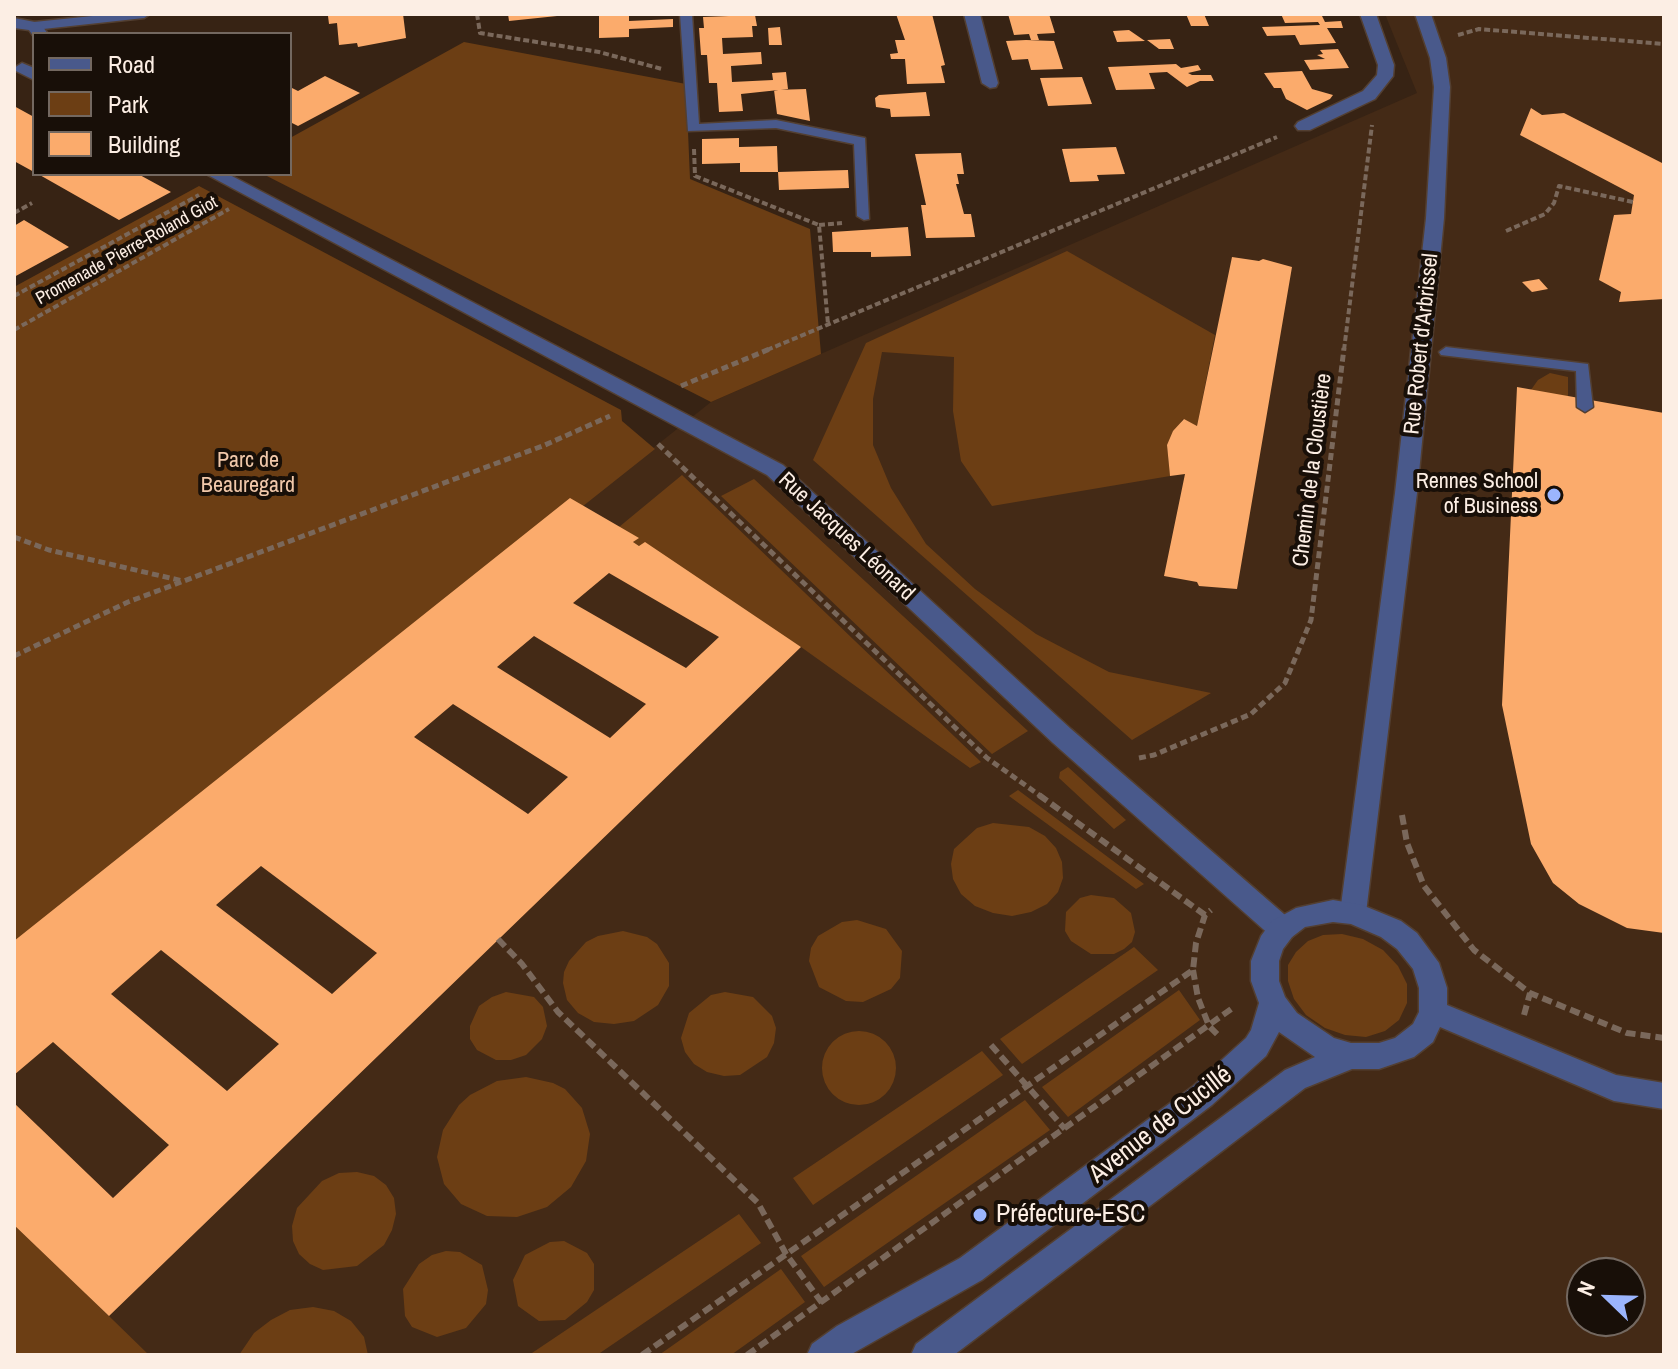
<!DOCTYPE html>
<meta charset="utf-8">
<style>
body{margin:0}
#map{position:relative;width:1678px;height:1369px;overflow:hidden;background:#372314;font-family:"Archivo Narrow",sans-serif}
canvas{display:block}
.frame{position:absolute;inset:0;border:16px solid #fceee4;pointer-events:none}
.legend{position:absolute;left:32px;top:32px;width:260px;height:144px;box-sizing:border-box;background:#180f08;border:2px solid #736860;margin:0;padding:10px 14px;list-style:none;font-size:24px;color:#fceee4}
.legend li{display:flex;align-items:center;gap:16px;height:40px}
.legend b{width:40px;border:2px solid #736860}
.north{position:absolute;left:1566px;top:1257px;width:80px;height:80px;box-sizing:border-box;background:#180f08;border:2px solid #736860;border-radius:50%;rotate:293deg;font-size:22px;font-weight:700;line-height:32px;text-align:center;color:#fceee4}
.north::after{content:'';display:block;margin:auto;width:28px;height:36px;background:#9bb5fd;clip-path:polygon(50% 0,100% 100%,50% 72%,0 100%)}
</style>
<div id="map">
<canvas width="1678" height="1369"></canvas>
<div class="frame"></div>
<ul class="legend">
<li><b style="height:10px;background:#49598b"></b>Road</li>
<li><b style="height:22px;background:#6c3e14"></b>Park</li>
<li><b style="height:22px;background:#fbab6c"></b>Building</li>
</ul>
<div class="north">N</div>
</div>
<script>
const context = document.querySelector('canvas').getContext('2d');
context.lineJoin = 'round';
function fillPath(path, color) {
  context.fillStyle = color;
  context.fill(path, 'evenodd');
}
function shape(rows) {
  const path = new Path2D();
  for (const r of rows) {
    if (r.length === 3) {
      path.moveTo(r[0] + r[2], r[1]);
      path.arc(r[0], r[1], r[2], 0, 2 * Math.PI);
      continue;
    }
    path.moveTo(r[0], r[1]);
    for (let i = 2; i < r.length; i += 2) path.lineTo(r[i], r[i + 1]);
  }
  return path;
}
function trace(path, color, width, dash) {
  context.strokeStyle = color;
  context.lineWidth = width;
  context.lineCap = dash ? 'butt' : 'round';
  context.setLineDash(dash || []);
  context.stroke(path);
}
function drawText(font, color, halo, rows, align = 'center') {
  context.font = font + ' "Archivo Narrow",sans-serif';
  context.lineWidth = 8;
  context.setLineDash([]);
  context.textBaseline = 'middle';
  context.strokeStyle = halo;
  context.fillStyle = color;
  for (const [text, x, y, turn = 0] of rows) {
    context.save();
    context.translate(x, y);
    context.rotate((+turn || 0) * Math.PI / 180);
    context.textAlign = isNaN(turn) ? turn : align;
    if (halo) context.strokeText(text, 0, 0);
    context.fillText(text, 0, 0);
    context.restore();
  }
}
fillPath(shape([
 [1385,14,1664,14,1664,1355,14,1355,14,957,711,402,1417,93],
 [1582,1273,1630,1273,1630,1321,1582,1321]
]), '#442a16');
fillPath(shape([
 [464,42,686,84,690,179,810,229,821,354,711,402,263,174,290,174,290,138],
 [199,186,621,410,622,421,655,449,14,957,14,287],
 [1067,251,1215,335,1197,426,1183,419,1167,445,1170,476,992,506,961,461,953,411,954,357,882,352,873,399,873,445,891,488,926,544,975,589,1036,634,1109,672,1211,693,1132,740,813,460,866,343],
 [1550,373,1568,377,1568,409,1528,394,1538,380],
 [682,475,753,543,981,762,970,768,801,647,633,542,638,538,619,527],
 [754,479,1028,731,992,754,721,496],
 [1068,767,1126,820,1114,829,1059,778,1060,772],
 [1018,790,1144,884,1136,889,1009,796],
 [993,823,1029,827,1045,836,1056,848,1062,862,1063,878,1058,892,1047,904,1031,912,1012,916,993,913,975,906,961,894,953,879,951,864,954,849,977,828],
 [1091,895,1114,898,1131,913,1135,932,1132,942,1124,949,1114,954,1091,954,1071,941,1065,931,1066,912,1080,898],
 [857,920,886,929,902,951,900,978,891,989,863,1002,846,1001,819,987,809,961,811,948,818,936,842,922],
 [623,931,647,937,657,944,669,963,669,986,658,1005,634,1021,614,1024,594,1022,578,1013,567,1000,563,983,564,972,569,961,586,942,598,936],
 [1342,934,1363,939,1383,950,1398,966,1407,984,1407,1003,1399,1020,1385,1031,1366,1037,1345,1035,1325,1028,1306,1015,1294,999,1288,981,1288,965,1296,952,1308,941,1323,935],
 [1134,947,1158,970,1022,1064,1000,1039],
 [1179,990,1200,1020,1068,1117,1042,1087],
 [506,992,534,997,543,1007,547,1026,542,1039,526,1055,511,1060,496,1060,477,1050,470,1039,470,1026,479,1006,492,997],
 [725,992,753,997,772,1016,776,1028,774,1043,767,1057,740,1075,724,1076,707,1072,694,1064,685,1052,681,1038,689,1013,711,995],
 [859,1068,37],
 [982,1051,1003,1075,813,1205,793,1178],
 [526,1077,553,1083,565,1089,582,1108,590,1134,586,1161,571,1187,547,1207,517,1217,487,1216,461,1204,444,1184,437,1157,443,1130,459,1105,470,1095,497,1081],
 [1025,1100,1050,1130,824,1287,801,1256],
 [357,1172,374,1176,386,1185,394,1198,396,1214,392,1230,384,1245,357,1266,323,1270,310,1264,299,1254,293,1241,292,1226,297,1208,322,1181,339,1173],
 [739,1214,761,1243,597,1355,529,1355],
 [14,1225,75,1283,149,1355,14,1355],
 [564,1241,587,1253,594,1264,594,1290,587,1302,565,1320,539,1321,518,1306,513,1280,525,1255,550,1242],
 [446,1251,460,1252,482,1265,488,1290,486,1304,466,1328,437,1337,412,1327,405,1316,403,1289,419,1264,432,1255],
 [781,1269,805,1302,731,1355,659,1355],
 [313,1307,334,1311,351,1321,364,1337,368,1355,239,1355,254,1333,271,1320,290,1310]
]), '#6c3e14');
fillPath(shape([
 [343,14,403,14,406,38,358,47,357,43,339,45,337,23,329,24,328,16],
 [508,14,557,14,557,16,509,21],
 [599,14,629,14,629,21,673,19,673,27,629,29,629,37,599,38],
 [896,14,932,14,945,65,941,66,945,83,907,84,905,59,891,59,890,54,898,53,895,40,905,40],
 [1008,14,1049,14,1055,33,1037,34,1039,40,1031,40,1029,34,1014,35],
 [1186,14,1204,14,1209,26,1191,26],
 [1281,14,1321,14,1325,22,1341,21,1343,28,1327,28,1336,43,1300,45,1295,35,1267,36,1262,27,1320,25,1318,22,1285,23],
 [755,15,757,26,752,26,753,37,722,38,723,54,761,52,762,64,731,66,732,82,773,80,772,73,786,72,788,89,741,94,743,111,719,112,717,83,709,83,707,55,701,55,699,28,704,28,703,17],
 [780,27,782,45,769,45,768,28],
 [1129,30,1145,41,1117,42,1113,31],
 [1170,39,1174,49,1159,49,1147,40],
 [1026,40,1054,41,1063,69,1031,70,1028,59,1012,60,1006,41],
 [1338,49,1349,68,1310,70,1304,60,1325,59,1317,55,1323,54,1320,50],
 [1176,64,1181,68,1198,65,1201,70,1188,73,1192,75,1211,75,1214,81,1200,81,1187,87,1167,72,1149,73,1155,89,1116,90,1108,67],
 [1302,71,1312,89,1333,95,1330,99,1307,110,1286,99,1281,88,1274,88,1264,73],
 [325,76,360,93,298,126,290,122,290,87,298,91],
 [1082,77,1092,104,1048,106,1040,78],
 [806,89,810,121,777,114,774,90],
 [926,92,930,116,891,117,890,109,876,107,875,98,879,95],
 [14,106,34,117,34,172,14,161],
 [1531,108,1542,115,1564,113,1664,164,1664,299,1619,302,1621,292,1599,280,1614,215,1631,214,1634,195,1520,135],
 [739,138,739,147,777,146,778,172,848,170,849,188,779,190,778,172,740,172,740,163,702,164,702,139],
 [1116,147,1125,174,1097,175,1099,181,1070,182,1062,149],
 [961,153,964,174,957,174,959,184,956,184,964,214,971,214,975,237,926,238,921,205,926,205,915,154],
 [38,174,138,174,171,192,119,220],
 [24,220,69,247,14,277,14,226],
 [908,227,911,256,871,257,871,252,833,252,832,232],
 [1232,257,1259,261,1263,259,1292,267,1237,589,1199,586,1197,582,1164,576,1185,474,1170,476,1167,445,1173,431,1184,419,1197,426],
 [1539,279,1548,289,1532,292,1522,282],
 [1517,387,1664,413,1664,933,1627,928,1579,904,1553,883,1531,844,1502,705],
 [570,498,639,538,633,542,639,546,645,542,801,647,109,1316,14,1225,14,1103,113,1198,169,1145,53,1042,14,1075,14,941],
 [609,573,719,637,686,668,573,603],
 [534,636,646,704,610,738,497,667],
 [453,704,568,777,528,814,414,737],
 [261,866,377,953,332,994,216,905],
 [161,950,279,1044,227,1091,111,994]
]), '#fbab6c');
const service = shape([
 [112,14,150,14,144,18,34,30,28,26,34,22,112,14],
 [680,14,692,14,699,124,776,120,865,138,869,219,864,220,857,216,854,144,776,128,688,131,680,14],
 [1446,347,1588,364,1593,407,1585,412,1577,407,1576,371,1441,355,1439,352,1446,347]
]);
const minor = shape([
 [964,14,980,14,998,83,996,87,990,88,982,83,964,14],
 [1360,14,1376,14,1394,65,1393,76,1375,99,1310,130,1298,130,1295,126,1298,122,1363,91,1377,75,1378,65,1360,14],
 [1415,14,1431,14,1446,58,1450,87,1444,218,1417,493,1366,913,1362,921,1353,924,1344,921,1340,913,1395,493,1426,218,1434,87,1430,58,1415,14],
 [14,18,40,23,48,34,34,34,34,37,29,30,14,28,14,18],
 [22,63,34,68,34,80,16,71,14,68,22,63],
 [206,174,228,174,783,465,1071,729,1292,921,1296,929,1292,937,1282,940,1272,937,1053,743,767,475,206,174]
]);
const tertiary = shape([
 [1333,900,1362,905,1401,921,1417,933,1439,963,1447,988,1447,1005,1616,1075,1664,1083,1664,1109,1614,1101,1440,1027,1433,1042,1414,1057,1379,1069,1352,1069,1305,1088,954,1355,911,1355,916,1344,1285,1070,1315,1057,1279,1032,1266,1056,1212,1105,982,1280,850,1355,807,1355,812,1344,837,1326,960,1258,1192,1087,1246,1038,1251,1030,1259,1003,1251,981,1251,961,1261,936,1272,921,1296,908,1333,900],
 [1333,922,1351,924,1381,937,1397,949,1413,969,1419,988,1419,1012,1413,1024,1395,1038,1379,1043,1351,1043,1334,1038,1297,1013,1285,997,1279,981,1279,961,1283,949,1292,937,1305,927,1333,922]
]);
trace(service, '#533f31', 3);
trace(minor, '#533f31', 3);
trace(tertiary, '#533f31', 3);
trace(shape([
 [477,14,480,33,599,52,662,69],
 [1458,35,1479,29,1664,44],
 [694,149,695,176,819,225,828,324],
 [14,213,32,203],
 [819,225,842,223],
 [1506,231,1545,214,1554,203,1559,186,1633,202],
 [14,296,199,195],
 [14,330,229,209],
 [767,350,1277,137],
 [1344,350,1372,125]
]), '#7a685b', 4, [6, 3]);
trace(shape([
 [681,386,772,348],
 [658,444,987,758,1042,797],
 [14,537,49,550,183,581],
 [14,656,128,602,545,445,610,416],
 [1139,758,1154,755,1251,714,1285,683,1311,620,1344,348]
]), '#7a685b', 5, [7, 4]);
trace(shape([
 [1039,795,1205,915],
 [1402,815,1407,843,1424,886,1474,950,1530,993,1627,1033,1664,1038],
 [498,939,522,964,558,1012,758,1203,786,1254,822,1303],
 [1193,970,1198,998,1209,1026,1219,1036],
 [1524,1015,1530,993],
 [991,1045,1065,1129],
 [642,1355,1193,970,1196,943,1205,915,1211,910],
 [747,1355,1234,1007]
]), '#7a685b', 6, [10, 5]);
fillPath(service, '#49598b');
fillPath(minor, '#49598b');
fillPath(tertiary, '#49598b');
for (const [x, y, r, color] of [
 [1554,495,8,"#9bb5fd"],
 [980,1215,8,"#9bb5fd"]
]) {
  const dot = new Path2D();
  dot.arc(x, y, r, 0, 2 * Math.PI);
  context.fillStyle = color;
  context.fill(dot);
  trace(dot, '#180f08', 3);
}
drawText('18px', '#fceee4', '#180f08', [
 ["Promenade Pierre-Roland Giot",127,251,-29]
]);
drawText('22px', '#fceee4', '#180f08', [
 ["Rue Robert d'Arbrissel",1422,344,-84],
 ["Chemin de la Cloustière",1313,470,-83],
 ["Rue Jacques Léonard",846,537,43]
]);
drawText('22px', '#f1c8aa', '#180f08', [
 ["Parc de",248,461],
 ["Beauregard",248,486]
]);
drawText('22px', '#fceee4', '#180f08', [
 ["Rennes School",1538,482],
 ["of Business",1538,507]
], 'right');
drawText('26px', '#fceee4', '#180f08', [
 ["Avenue de Cucillé",1161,1125,-38]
]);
drawText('26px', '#fceee4', '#180f08', [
 ["Préfecture-ESC",996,1215]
], 'left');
</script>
